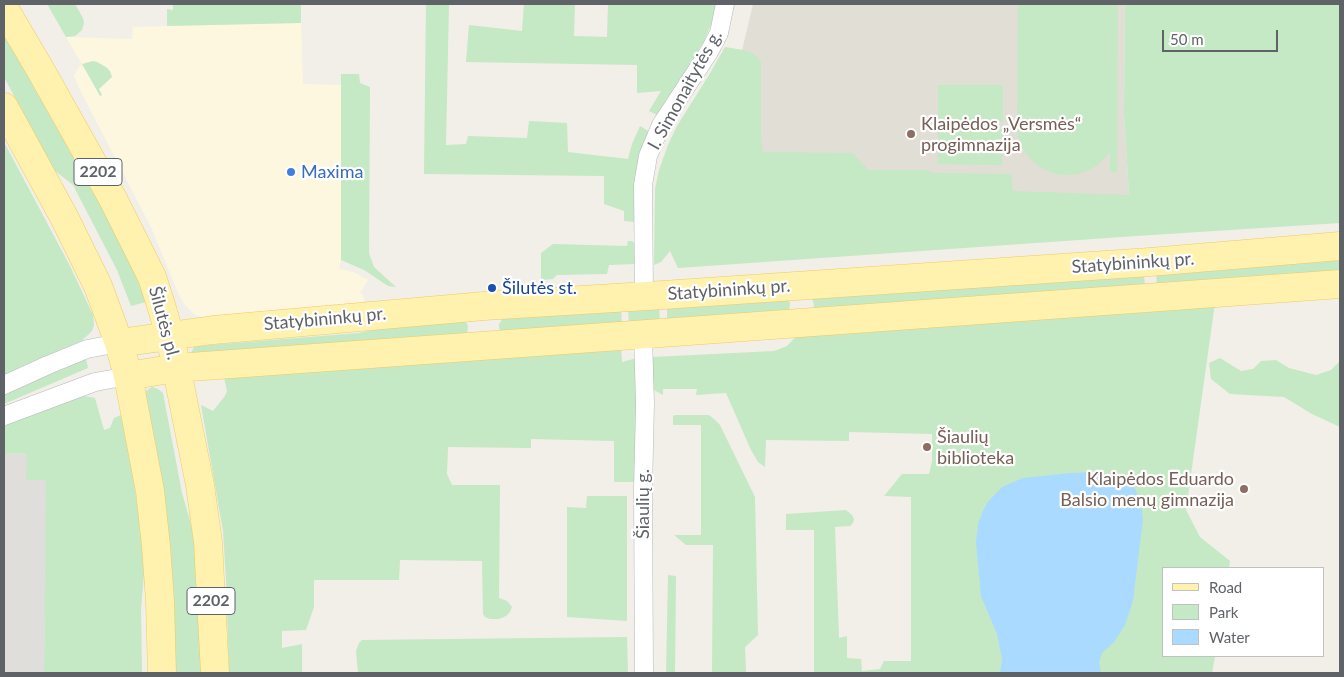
<!DOCTYPE html>
<meta charset="utf-8">
<style>
body{margin:0}
#map{position:relative;width:1344px;height:677px;overflow:hidden;background:#f1efe8;font-family:Lato,sans-serif}
canvas{display:block}
.frame{position:absolute;inset:0;border:5px solid #5f6368;pointer-events:none}
.legend{position:absolute;left:1162px;top:567px;width:162px;height:90px;box-sizing:border-box;background:#fff;border:1px solid #bfc1c3;margin:0;padding:6px 9px;list-style:none;font-size:15px;color:#5f6368}
.legend li{display:flex;align-items:center;gap:10px;height:25px}
.legend b{width:25px;border:1px solid #bfc1c3}
.scale{position:absolute;left:1162px;top:30px;width:116px;height:22px;box-sizing:border-box;border:2px solid #5f6368;border-top:0;padding-left:6px;font-size:15px;line-height:18px;white-space:nowrap;color:#5f6368;-webkit-text-stroke:4px #fff;paint-order:stroke}
</style>
<div id="map">
<canvas width="1344" height="677"></canvas>
<div class="frame"></div>
<ul class="legend">
<li><b style="height:6px;background:#fff2af"></b>Road</li>
<li><b style="height:14px;background:#c5e8c5"></b>Park</li>
<li><b style="height:14px;background:#aadaff"></b>Water</li>
</ul>
<div class="scale">50 m</div>
</div>
<script>
const context = document.querySelector('canvas').getContext('2d');
context.lineJoin = 'round';
function fillPath(path, color) {
  context.fillStyle = color;
  context.fill(path, 'evenodd');
}
function shape(rows) {
  const path = new Path2D();
  for (const r of rows) {
    path.moveTo(r[0], r[1]);
    for (let i = 2; i < r.length; i += 2) path.lineTo(r[i], r[i + 1]);
  }
  return path;
}
function trace(path, color, width, dash) {
  context.strokeStyle = color;
  context.lineWidth = width;
  context.lineCap = dash ? 'butt' : 'round';
  context.setLineDash(dash || []);
  context.stroke(path);
}
function drawText(font, color, halo, rows, align = 'center') {
  context.font = font + ' Lato,sans-serif';
  context.lineWidth = 4.5;
  context.setLineDash([]);
  context.textBaseline = 'middle';
  context.strokeStyle = halo;
  context.fillStyle = color;
  for (const [text, x, y, turn = 0] of rows) {
    context.save();
    context.translate(x, y);
    context.rotate((+turn || 0) * Math.PI / 180);
    context.textAlign = isNaN(turn) ? turn : align;
    if (halo) context.strokeText(text, 0, 0);
    context.fillText(text, 0, 0);
    context.restore();
  }
}
fillPath(shape([
 [301,23,303,84,341,85,341,260,339,269,353,272,368,280,360,293,363,294,364,300,362,304,205,318,195,315,186,306,179,295,151,227,78,86,74,76,78,68,82,64,66,37,132,39,133,27]
]), '#fef7e0');
fillPath(shape([
 [7,453,27,454,47,480,44,673,4,673,4,455]
]), '#e0deda');
fillPath(shape([
 [753,4,1125,4,1124,113,1129,195,678,268,740,59]
]), '#e1ded6');
fillPath(shape([
 [47,4,75,4,83,18,84,23,82,30,75,36,66,37],
 [173,4,301,4,301,23,167,26,167,9,173,10],
 [426,4,449,4,446,145,466,144,468,136,527,138,529,121,567,123,568,152,628,159,632,144,640,126,650,132,636,222,624,221,624,211,604,204,604,176,424,174],
 [524,4,575,4,574,36,607,37,608,4,716,4,712,22,704,41,659,116,649,111,661,91,637,93,637,65,466,62,469,25,522,31],
 [1018,4,1118,4,1117,172,1110,172,1110,152,1098,165,1089,170,1078,174,1067,175,1056,174,1045,170,1036,164,1028,156,1022,147,1018,136,1017,125],
 [1125,4,1340,4,1340,223,1136,236,678,268,670,251,661,262,654,265,655,189,659,170,668,145,677,126,709,75,725,47,743,50,751,52,755,55,761,62,761,141,763,152,853,153,868,170,927,170,934,173,1011,174,1013,191,1129,195,1124,113],
 [4,35,84,175,115,230,134,271,146,302,131,306,117,270,73,185,54,170,4,77],
 [93,61,97,62,106,67,110,71,112,77,99,89,102,95,100,96,82,64],
 [341,74,359,74,360,83,370,87,369,253,374,267,396,287,388,286,364,270,341,260],
 [938,85,1003,85,1003,122,938,121],
 [938,128,1003,129,1002,165,938,164],
 [4,142,70,266,93,315,94,325,92,331,88,335,81,341,27,364,4,375],
 [628,241,632,241,636,245,636,264,609,265,607,274,557,275,553,279,541,280,541,253,553,244,627,246],
 [1340,257,1340,275,1157,289,1156,270],
 [1144,271,1145,290,813,311,814,304,811,296],
 [788,300,790,303,789,312,667,324,667,305],
 [1215,303,1186,510,1200,537,1230,561,1229,568,1163,568,1163,656,1215,656,1212,673,814,673,814,530,786,530,786,514,846,510,852,515,854,519,853,523,850,526,835,527,839,638,847,636,847,658,861,659,862,671,880,669,884,661,911,661,911,497,884,496,902,474,929,474,932,461,932,434,849,432,849,441,766,440,765,467,758,462,751,450,726,393,696,395,697,389,663,389,663,395,652,389,653,357,774,351,787,346,803,329],
 [659,305,660,325,629,327,628,307],
 [621,308,622,327,501,332,499,328,499,324,504,317],
 [463,320,466,322,468,326,467,334,192,356,191,353,194,347,197,346,359,333,398,324],
 [621,343,622,362,637,358,636,479,633,482,614,482,614,441,531,439,531,448,448,447,447,474,452,485,500,485,499,598,507,601,512,607,510,612,506,616,499,619,490,619,485,617,483,614,482,561,400,560,399,580,314,580,314,607,306,630,282,631,282,648,302,644,302,673,229,673,226,579,223,531,201,405,213,411,225,396,227,391,223,373],
 [1220,358,1241,371,1253,369,1261,361,1276,360,1289,368,1316,375,1331,370,1340,361,1340,427,1312,414,1284,397,1230,394,1211,379,1209,363],
 [86,359,88,368,4,404,4,394],
 [152,387,158,389,163,393,182,493,196,542,202,673,176,673,171,562,162,485,146,395,146,391],
 [85,396,95,398,104,430,110,428,114,418,121,415,125,417,145,562,141,609,142,673,44,673,46,480,26,480,27,454,7,453,4,457,4,426,60,403],
 [675,415,709,415,714,419,720,425,755,497,758,635,745,647,746,672,751,673,712,673,713,545,686,545,674,535,701,535,701,425,673,425,673,416],
 [587,496,627,496,627,621,567,617,567,507,586,508],
 [668,575,676,576,675,673,666,673],
 [627,637,628,672,617,672,616,673,358,673,356,651,359,643,362,640]
]), '#c5e8c5');
fillPath(shape([
 [1096,472,1118,477,1133,485,1140,499,1143,519,1133,601,1125,625,1114,642,1102,653,1099,662,1101,673,1000,673,1002,659,997,634,981,596,976,542,978,524,983,511,987,503,1002,487,1023,478,1071,473]
]), '#aadaff');
const minor = shape([
 [644,296,643,185,648,156,661,125,709,52,719,33,725,4],
 [643,334,645,404,643,489,644,673],
 [4,385,48,365,87,349,119,343],
 [4,416,95,382,128,376]
]);
const primary = shape([
 [4,8,40,69,113,199,152,277,161,305,170,336,200,485,208,542,215,673],
 [4,107,64,217,98,286,119,343,128,376,150,491,156,546,160,601,162,673],
 [119,343,213,330,484,306,663,295,1150,262,1340,246],
 [128,376,176,368,1340,284]
]);
trace(minor, '#b5b8bc', 19);
trace(primary, '#f2c960', 29);
trace(minor, '#fff', 18);
trace(primary, '#fff2af', 28);
for (const [x, y, r, color] of [
 [911,134,5,"#8d6e63"],
 [291,172,5,"#3f7fe0"],
 [492,288,5,"#1a4fb4"],
 [927,447,5,"#8d6e63"],
 [1244,489,5,"#8d6e63"]
]) {
  const dot = new Path2D();
  dot.arc(x, y, r, 0, 2 * Math.PI);
  context.fillStyle = color;
  context.fill(dot);
  trace(dot, '#fff', 2);
}
for (const [x, y, w] of [
 [98,172,48],
 [211,601,48]
]) {
  const box = new Path2D();
  box.roundRect(x - w / 2, y - 13.5, w, 27, 4);
  context.fillStyle = '#fff';
  context.fill(box);
  trace(box, '#5f6368', 1);
}
drawText('bold 16px', '#5f6368', null, [
 ["2202",98,172],
 ["2202",211,601]
]);
drawText('18px', '#5f6368', '#fff', [
 ["I. Simonaitytės g.",685,90,-61],
 ["Statybininkų pr.",1133,263,-4],
 ["Statybininkų pr.",729,290,-4],
 ["Statybininkų pr.",325,319,-5],
 ["Šilutės pl.",164,323,75],
 ["Šiaulių g.",643,504,-90]
]);
drawText('18px', '#785e54', '#fff', [
 ["Klaipėdos „Versmės“",921,124],
 ["progimnazija",921,145],
 ["Šiaulių",937,437],
 ["biblioteka",937,458],
 ["Klaipėdos Eduardo",1234,479,"right"],
 ["Balsio menų gimnazija",1234,500,"right"]
], 'left');
drawText('18px', '#366cbe', '#fff', [
 ["Maxima",301,172]
], 'left');
drawText('18px', '#164399', '#fff', [
 ["Šilutės st.",502,288]
], 'left');
</script>
